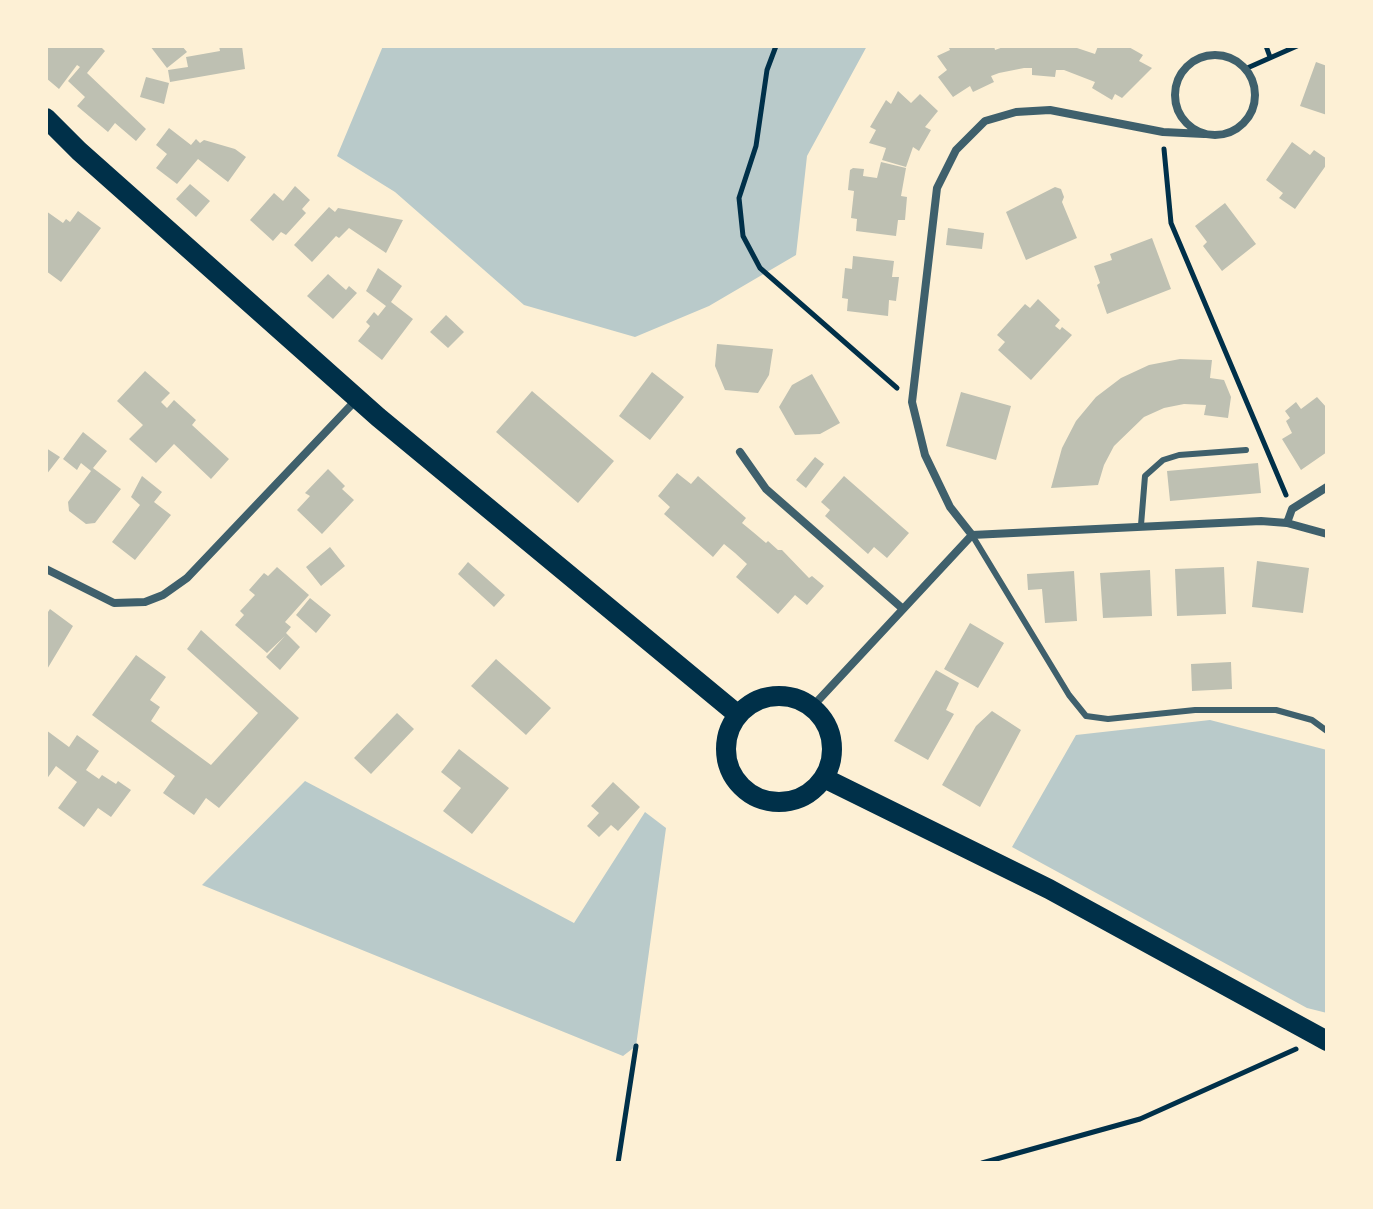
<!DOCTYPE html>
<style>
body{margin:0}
#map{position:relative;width:1373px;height:1209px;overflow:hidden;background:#fdf0d5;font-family:Montserrat,sans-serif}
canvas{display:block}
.frame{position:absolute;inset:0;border:48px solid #fdf0d5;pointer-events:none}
</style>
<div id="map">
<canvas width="1373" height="1209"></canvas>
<div class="frame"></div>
</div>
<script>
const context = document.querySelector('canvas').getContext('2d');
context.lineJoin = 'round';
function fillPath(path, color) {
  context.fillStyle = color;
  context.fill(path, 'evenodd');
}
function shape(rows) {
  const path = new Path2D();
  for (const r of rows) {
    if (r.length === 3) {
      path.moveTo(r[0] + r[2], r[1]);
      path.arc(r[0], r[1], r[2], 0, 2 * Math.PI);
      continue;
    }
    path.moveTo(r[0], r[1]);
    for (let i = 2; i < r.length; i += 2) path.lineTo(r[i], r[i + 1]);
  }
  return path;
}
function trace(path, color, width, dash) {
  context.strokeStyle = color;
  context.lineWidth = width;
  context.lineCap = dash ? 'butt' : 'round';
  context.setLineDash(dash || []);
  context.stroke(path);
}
fillPath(shape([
 [383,46,867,46,807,156,796,255,709,306,635,337,524,305,395,192,337,156],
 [1210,720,1327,750,1327,1013,1307,1008,1012,847,1076,735],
 [305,781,574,923,645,812,666,828,636,1046,623,1056,202,885]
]), '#b9caca');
fillPath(shape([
 [46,46,100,46,105,51,87,73,146,129,136,141,115,123,108,132,77,106,85,97,68,81,80,67,77,65,59,89,46,78],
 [150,46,182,46,187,52,167,68],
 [219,46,242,46,245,69,170,82,168,70,188,67,186,57,220,51],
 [948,46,994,46,995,50,1006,46,1071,46,1095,54,1098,46,1127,46,1143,55,1139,61,1152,68,1122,98,1115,94,1112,100,1092,88,1095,82,1064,70,1056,70,1055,77,1032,75,1032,68,1024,68,999,73,991,76,994,82,973,92,970,86,953,97,938,77,947,70,937,56,950,50],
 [1316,62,1327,66,1327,115,1300,106],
 [146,77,169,83,164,104,140,97],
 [898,91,911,103,920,94,938,111,925,127,931,130,919,151,913,147,906,167,882,160,886,148,869,143,876,130,870,127,886,100,891,104],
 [169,128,191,145,196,139,200,143,204,140,235,149,246,157,228,182,198,159,177,184,156,168,167,154,156,145],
 [1292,142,1310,155,1314,150,1327,159,1327,164,1295,209,1279,198,1283,193,1266,180],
 [881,162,906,168,901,196,907,197,905,220,898,220,896,236,856,231,857,219,851,218,854,191,848,190,850,170,853,168,864,169,863,176,877,178],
 [190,184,210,201,196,217,176,199],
 [295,186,310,200,302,209,306,213,286,235,281,232,273,241,250,220,274,193,283,201],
 [1055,187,1061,189,1064,197,1062,202,1077,238,1026,260,1006,212],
 [1225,203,1256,244,1222,271,1203,246,1207,242,1195,226],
 [329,207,335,212,338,208,403,220,386,253,349,228,339,238,336,236,312,262,294,245],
 [46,211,63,223,66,219,70,222,78,211,101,228,61,282,46,271],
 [948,228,984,233,982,249,946,245],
 [1152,238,1171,289,1107,314,1097,285,1100,283,1094,266,1112,260,1110,254],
 [853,256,894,261,892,277,899,277,896,301,889,300,888,316,847,311,848,299,842,298,845,268,852,269],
 [378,268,402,286,391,302,413,319,382,360,358,341,370,326,366,322,374,312,378,316,386,306,366,291],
 [328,274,346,290,349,286,357,293,333,319,307,296],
 [1038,299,1060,320,1055,326,1060,330,1062,327,1072,335,1031,380,998,350,1005,342,997,335,1025,304,1030,308],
 [446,315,464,332,448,348,430,332],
 [717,344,773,349,769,375,758,393,725,390,715,366],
 [1180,359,1212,360,1210,378,1224,380,1231,397,1228,418,1204,415,1206,405,1184,404,1164,408,1144,417,1114,446,1104,465,1098,485,1051,488,1062,448,1076,421,1096,397,1121,378,1149,365],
 [145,371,170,393,161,402,167,408,174,400,196,420,192,425,229,459,211,479,174,444,156,463,129,439,143,425,117,401],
 [652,372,684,397,650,440,619,416],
 [812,374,840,423,820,434,795,435,779,407,792,385],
 [532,391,614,461,578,503,496,432],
 [961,392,1011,406,996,460,946,446],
 [1317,397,1327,408,1327,452,1301,470,1282,439,1292,433,1286,421,1290,418,1285,411,1296,402,1301,409],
 [83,432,107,451,93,468,121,489,95,523,86,524,69,511,68,502,91,471,81,463,77,470,63,459],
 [46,448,60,457,46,475],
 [815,457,824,464,806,488,796,480],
 [1258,463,1261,493,1170,501,1167,471],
 [328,469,345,486,342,489,354,500,322,534,297,510,310,496,305,493],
 [677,473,691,484,698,476,746,518,742,523,753,532,766,543,768,541,778,550,782,550,809,578,812,576,824,586,807,605,795,595,778,614,736,577,747,564,735,553,724,544,713,557,664,514,670,507,658,496],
 [142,476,162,492,154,502,171,515,135,560,112,542,140,505,131,497],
 [844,476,909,533,887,558,874,547,868,554,825,516,830,510,821,502],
 [330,547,345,566,321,586,306,567],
 [1257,561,1309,568,1303,613,1252,607],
 [468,562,505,595,494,607,458,574],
 [277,567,309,595,285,622,291,627,286,633,300,647,280,670,266,657,285,636,267,653,235,625,244,615,240,611,255,595,249,590,264,573,268,576],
 [1224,567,1226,614,1177,616,1175,569],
 [1150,570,1152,616,1103,618,1100,573],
 [1074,571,1077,621,1045,623,1042,589,1028,590,1027,574],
 [310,598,331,615,316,633,296,615],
 [50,609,73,626,46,671,46,610,48,612],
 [970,623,1004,643,978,688,944,669],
 [201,630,299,718,219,808,206,798,194,815,163,793,175,776,92,715,136,655,166,677,150,700,160,707,151,721,211,765,258,713,187,649],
 [496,659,551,708,526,735,471,686],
 [1231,662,1232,689,1192,691,1191,664],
 [936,670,959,683,946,710,954,714,928,760,894,741],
 [992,711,1021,730,980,807,942,785,976,726],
 [397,713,414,729,371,774,354,758],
 [46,730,69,747,77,735,99,751,86,770,99,779,102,775,116,784,118,781,131,790,111,817,98,808,84,827,58,808,77,782,56,766,46,780],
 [459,749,509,788,472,834,443,811,461,788,441,772],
 [613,782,640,807,618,831,611,825,599,837,587,826,599,813,591,806]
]), '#bec0b2');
trace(shape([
 [776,46,767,70,756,146,739,198,743,236,760,268,897,388],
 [1266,46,1270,57],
 [1245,69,1297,46],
 [1164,149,1171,223,1286,495],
 [618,1163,636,1046],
 [982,1163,1140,1119,1296,1049]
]), '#003049', 5);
trace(shape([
 [1141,525,1145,476,1163,460,1179,455,1246,450],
 [972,535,1069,695,1086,716,1108,719,1195,710,1276,710,1312,720,1327,731]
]), '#3f606c', 6);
trace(shape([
 [1215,95,40],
 [740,452,766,489,903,609],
 [1287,523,1292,509,1327,487],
 [972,535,950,507,925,455,912,402,937,188,956,150,985,121,1016,112,1050,110,1163,132,1204,134],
 [46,569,114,603,145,602,163,595,187,578,357,399],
 [812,707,972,535,1261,521,1287,523,1327,534]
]), '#3f606c', 8);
trace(shape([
 [46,118,79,151,378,417,737,714],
 [779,749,53],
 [824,778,1049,889,1327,1041]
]), '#003049', 20);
</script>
